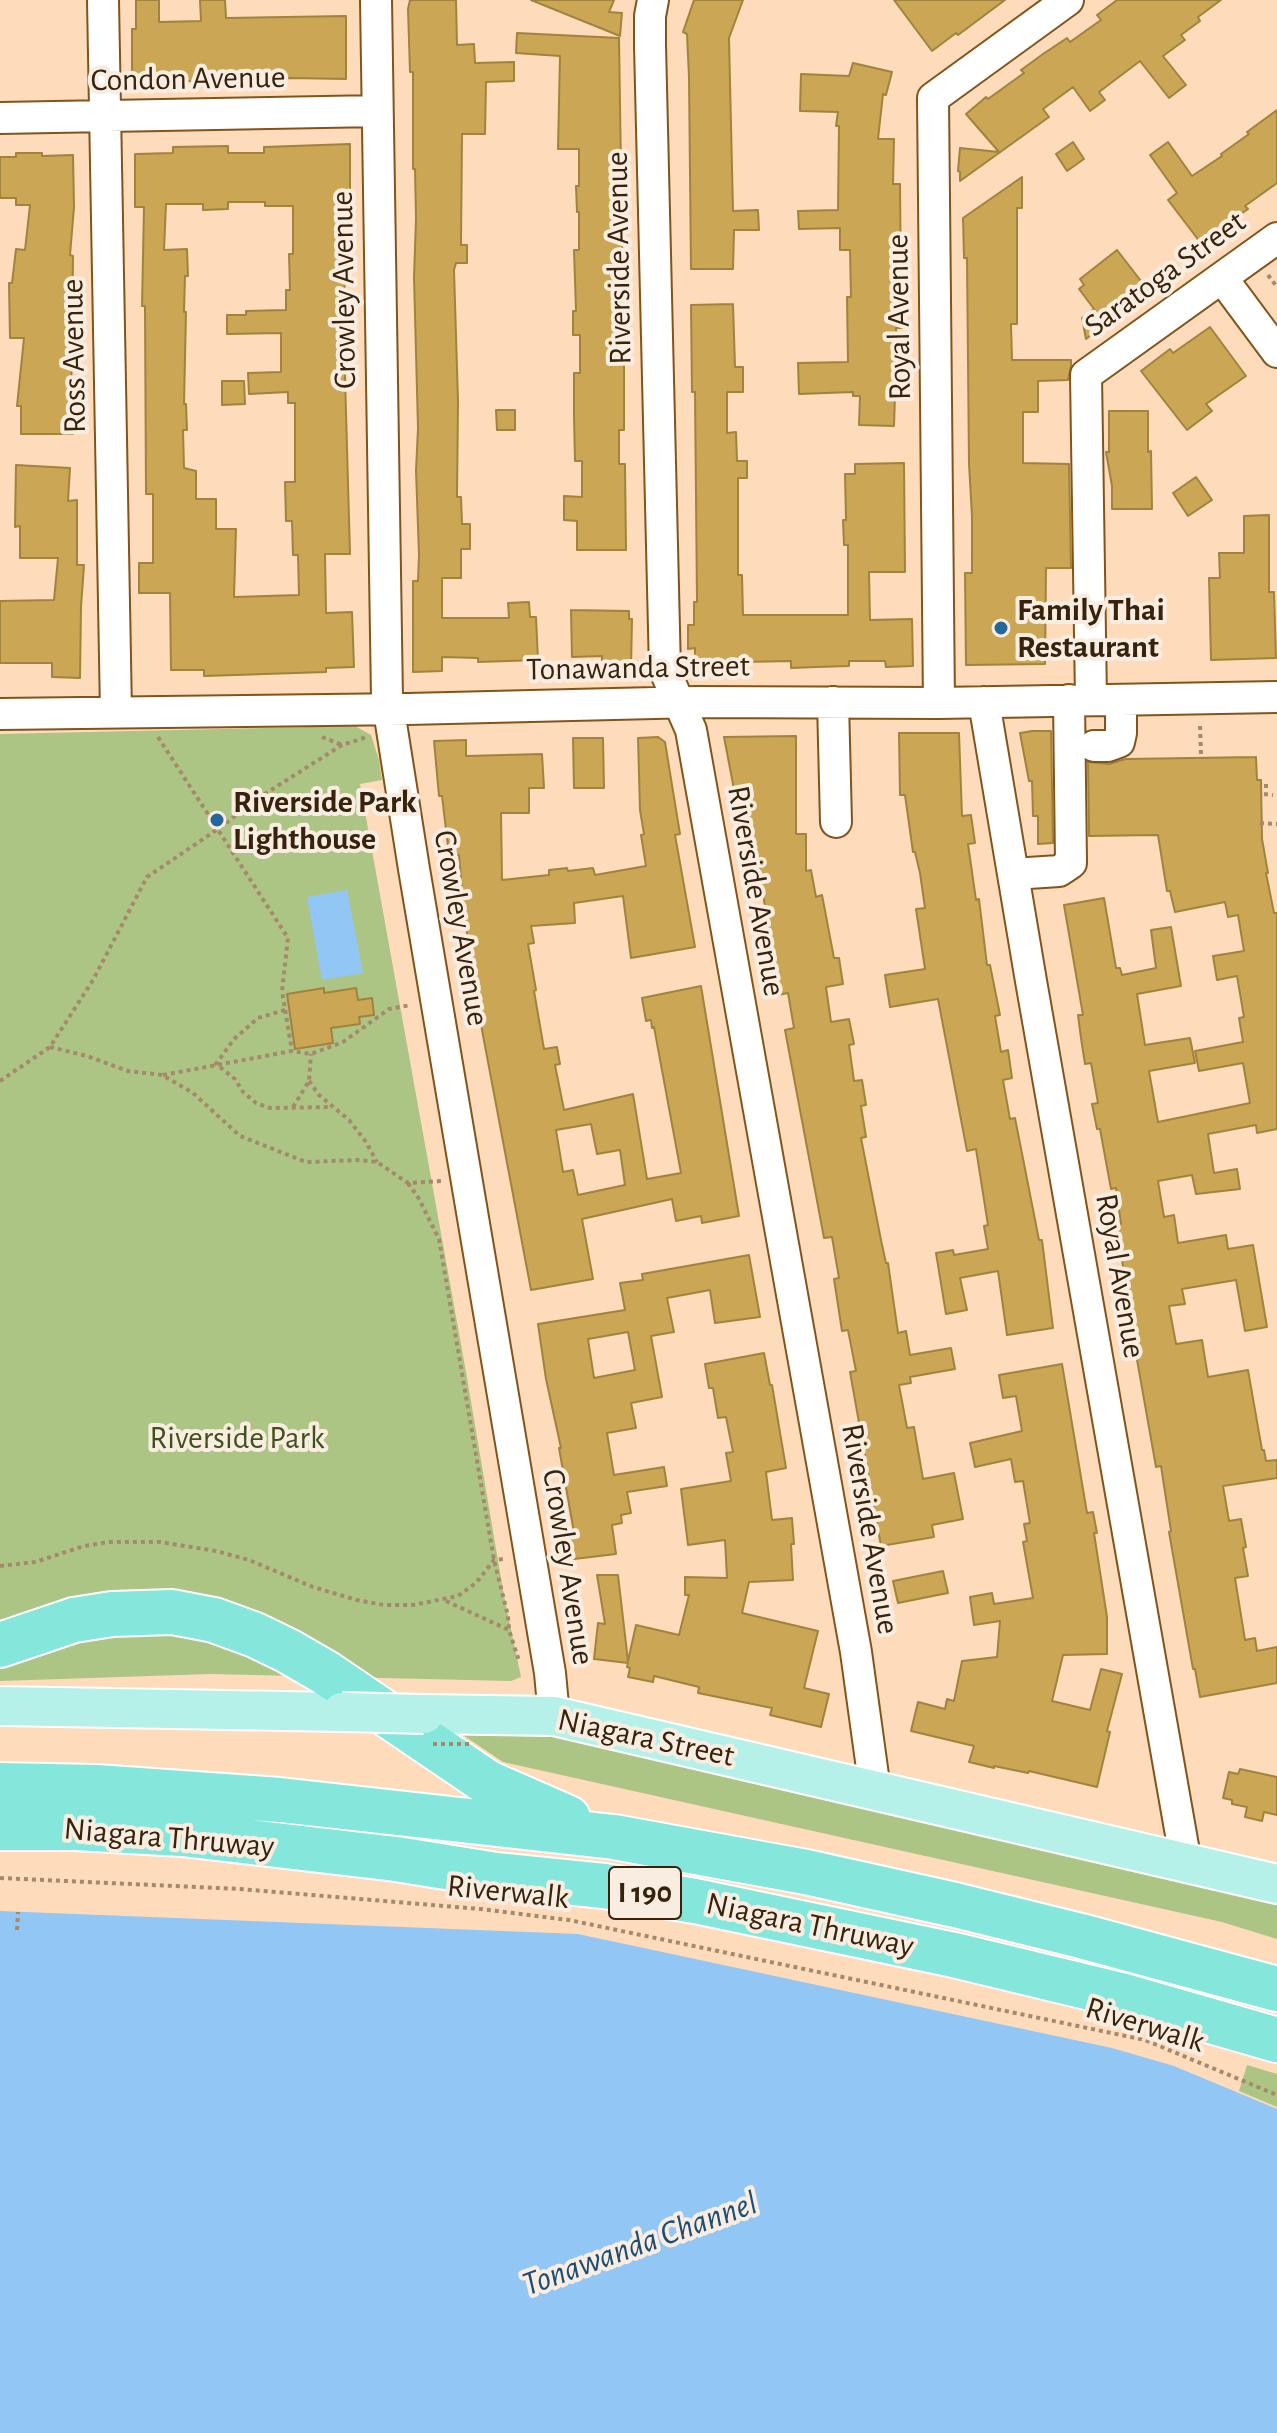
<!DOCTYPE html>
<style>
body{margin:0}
canvas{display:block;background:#fddbbb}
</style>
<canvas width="1277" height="2433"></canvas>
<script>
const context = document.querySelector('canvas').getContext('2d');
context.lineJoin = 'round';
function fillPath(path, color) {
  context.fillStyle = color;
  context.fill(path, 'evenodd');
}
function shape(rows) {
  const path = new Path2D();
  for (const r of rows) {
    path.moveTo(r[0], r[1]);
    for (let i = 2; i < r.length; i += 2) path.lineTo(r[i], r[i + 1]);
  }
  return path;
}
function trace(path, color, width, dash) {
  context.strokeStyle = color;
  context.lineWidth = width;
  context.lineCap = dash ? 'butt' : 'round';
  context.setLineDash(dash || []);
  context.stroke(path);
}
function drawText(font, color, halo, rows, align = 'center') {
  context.font = font + ' "Alegreya Sans",sans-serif';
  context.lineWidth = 8;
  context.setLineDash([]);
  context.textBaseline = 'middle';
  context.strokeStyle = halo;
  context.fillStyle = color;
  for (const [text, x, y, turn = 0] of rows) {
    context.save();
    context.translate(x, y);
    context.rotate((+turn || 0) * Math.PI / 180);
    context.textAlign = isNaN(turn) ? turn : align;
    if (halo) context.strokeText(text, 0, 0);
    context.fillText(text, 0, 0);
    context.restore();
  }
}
fillPath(shape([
 [355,726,371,735,379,760,382,780,360,784,466,1372,504,1596,521,1677,511,1681,210,1674,0,1681,0,734],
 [463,1735,560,1737,1277,1900,1277,1939,1222,1922,503,1762],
 [1247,2065,1277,2074,1277,2107,1239,2091]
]), '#acc584');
fillPath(shape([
 [347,890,363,973,322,980,307,897],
 [0,1911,578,1934,1112,2048,1174,2066,1277,2109,1277,2433,0,2433]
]), '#92c7f5');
const building = shape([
 [136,0,159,0,159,22,201,21,200,0,225,0,226,18,346,16,346,79,289,78,164,82,164,79,132,79,132,29,136,29,136,0],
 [410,0,456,0,457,45,474,44,475,63,514,62,514,81,486,82,485,134,462,134,461,245,467,245,467,263,456,263,454,270,458,401,457,497,461,497,462,524,470,524,470,549,461,549,461,578,442,578,442,618,509,618,508,603,529,602,530,617,536,617,538,660,478,662,478,658,442,657,442,671,413,672,413,581,418,581,419,555,416,471,418,428,414,277,416,219,415,169,413,169,413,72,410,72,408,9,410,0],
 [531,0,614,0,609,12,622,13,620,36,531,0],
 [694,0,743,0,729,38,733,211,758,210,759,230,734,230,733,269,691,269,689,77,687,34,683,32,694,0],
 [894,0,1005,0,958,35,956,33,932,51,894,0],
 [1117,0,1221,0,1198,17,1200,21,1181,35,1185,40,1163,56,1186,85,1169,98,1140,61,1099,92,1105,100,1090,111,1073,87,1043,109,1049,117,960,181,960,172,958,171,960,148,999,152,966,114,986,97,988,99,1024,73,1021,70,1043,54,1067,38,1070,42,1101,20,1097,15,1117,0],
 [517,33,619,38,624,367,624,430,619,430,619,464,625,464,626,550,577,550,577,521,564,520,564,496,582,497,582,461,575,461,574,416,574,373,580,373,580,335,573,335,573,311,576,311,574,250,579,250,579,212,577,212,576,186,579,186,579,149,558,149,560,56,516,53,517,33],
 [853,63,892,72,886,95,883,94,878,139,894,139,893,184,900,184,901,297,904,297,904,328,896,328,898,396,895,396,894,426,859,425,860,396,853,396,853,392,799,394,798,363,848,362,847,297,851,297,850,250,840,250,840,228,799,229,798,211,838,210,839,126,836,126,838,112,800,111,801,74,849,76,853,63],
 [1277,110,1277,183,1245,206,1248,209,1200,242,1168,200,1177,193,1150,155,1168,142,1192,176,1222,156,1221,154,1249,134,1247,132,1277,110],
 [1073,142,1084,159,1067,171,1056,154,1073,142],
 [350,144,350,204,346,204,344,314,347,314,345,377,350,554,325,554,326,613,352,612,354,667,326,668,326,672,235,675,204,676,204,670,171,670,170,593,139,593,139,563,153,563,153,494,146,494,145,306,142,306,144,207,135,207,135,154,173,153,173,147,228,146,228,153,264,153,264,147,350,144],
 [228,202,265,202,265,206,293,206,293,254,289,254,290,290,286,290,286,310,246,311,246,315,227,315,227,334,281,333,281,372,248,373,249,394,288,392,288,403,295,403,295,482,285,482,286,521,292,521,293,555,298,555,299,595,234,597,236,529,216,529,216,499,196,499,196,471,184,468,183,430,187,430,186,404,184,404,186,312,184,312,185,276,188,276,187,249,164,250,166,204,203,204,203,210,228,209,228,202],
 [16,153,42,153,42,156,73,155,74,207,70,255,73,256,72,348,74,348,70,389,72,388,73,434,21,434,21,406,17,406,24,338,10,338,9,283,12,283,16,249,25,250,30,205,16,205,16,198,0,198,0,157,16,157,16,153],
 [1022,177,1022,208,1017,208,1017,324,1011,324,1012,360,1071,360,1071,366,1068,380,1038,381,1038,412,1023,412,1023,463,1069,464,1071,568,1046,568,1045,664,966,665,965,573,972,573,972,516,969,464,967,258,964,258,963,218,1022,177],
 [1117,250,1148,290,1086,339,1082,318,1094,309,1079,289,1084,285,1080,279,1117,250],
 [733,304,735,367,743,367,743,392,727,392,727,433,736,432,737,461,747,461,747,478,738,478,738,575,742,575,743,615,848,615,848,545,844,545,843,520,846,520,845,474,855,474,855,464,904,463,905,572,869,572,870,620,912,619,913,666,886,667,885,661,849,661,849,666,816,667,791,668,791,661,743,662,743,668,695,669,695,648,688,649,688,625,694,625,694,602,697,602,695,392,692,392,691,305,733,304],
 [1210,327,1246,376,1206,404,1212,411,1187,430,1141,371,1170,349,1173,353,1210,327],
 [222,381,244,381,245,404,222,405,222,381],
 [496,410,515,410,515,430,497,430,496,410],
 [1109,411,1148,411,1148,452,1151,451,1152,509,1112,509,1112,486,1106,452,1109,452,1109,411],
 [16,465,70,468,68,501,77,500,77,565,84,565,81,607,80,678,52,677,52,663,0,663,0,601,54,600,58,558,20,558,20,526,15,527,16,465],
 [1196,477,1212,500,1188,516,1173,493,1196,477],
 [1269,515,1269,592,1274,592,1276,658,1211,660,1209,578,1220,578,1219,553,1244,553,1244,516,1269,515],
 [571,610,629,611,629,619,632,619,631,669,602,669,602,656,572,657,571,610],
 [1032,731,1051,731,1053,843,1038,844,1038,816,1033,816,1032,781,1029,781,1020,733,1032,731],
 [899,733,959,733,962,816,971,815,975,843,968,844,976,900,979,899,987,965,990,965,1000,1015,995,1016,1001,1052,1008,1050,1012,1078,1003,1080,1010,1119,1015,1118,1039,1240,1042,1240,1053,1328,1007,1335,998,1271,960,1278,967,1310,946,1314,936,1253,953,1250,954,1255,988,1249,984,1226,988,1225,976,1149,967,1151,938,999,890,1007,885,975,925,969,916,909,925,908,920,873,915,852,913,852,905,795,900,795,899,733],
 [796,736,796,834,806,834,806,871,811,870,816,897,822,895,834,958,839,958,843,984,826,987,831,1022,849,1019,854,1044,849,1045,854,1081,862,1080,866,1105,861,1106,866,1137,861,1138,881,1240,886,1263,888,1263,898,1333,906,1331,910,1355,951,1348,955,1369,910,1377,911,1383,899,1385,907,1428,914,1427,923,1479,954,1473,963,1519,932,1525,934,1537,881,1546,850,1372,856,1371,848,1330,842,1331,834,1279,839,1278,832,1237,824,1238,785,1030,794,1028,788,993,778,995,759,866,748,866,748,804,737,805,724,737,796,736],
 [658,737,665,742,680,834,675,835,695,947,631,958,623,896,574,903,575,923,531,926,534,943,528,944,536,990,534,991,544,1049,557,1047,560,1064,555,1065,564,1110,633,1094,647,1179,681,1173,654,1027,652,1028,651,1020,646,1021,642,998,701,986,739,1216,702,1223,701,1216,676,1221,672,1199,582,1219,593,1279,531,1290,482,1030,464,914,459,855,449,855,442,796,439,796,434,741,466,740,466,756,542,754,544,788,529,788,529,813,501,813,502,880,549,875,549,870,567,868,568,871,593,868,595,875,646,866,641,835,644,834,640,810,638,738,658,737],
 [591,1124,597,1154,620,1150,625,1185,578,1195,573,1170,563,1172,556,1130,591,1124],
 [573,738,603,738,604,788,574,788,573,738],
 [1256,757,1257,780,1261,780,1262,839,1268,873,1266,873,1274,913,1277,913,1277,1129,1257,1133,1256,1125,1208,1134,1214,1173,1237,1169,1240,1189,1196,1194,1192,1175,1158,1181,1164,1217,1174,1215,1178,1243,1226,1235,1228,1249,1253,1245,1267,1327,1245,1331,1236,1280,1182,1289,1185,1304,1169,1306,1176,1344,1202,1340,1208,1377,1248,1370,1262,1450,1264,1450,1266,1461,1277,1460,1277,1478,1223,1486,1229,1521,1241,1519,1246,1547,1243,1548,1248,1576,1235,1578,1245,1640,1255,1638,1257,1651,1277,1647,1277,1683,1200,1697,1195,1669,1193,1669,1169,1532,1171,1531,1161,1466,1156,1467,1130,1320,1132,1319,1116,1225,1121,1224,1116,1188,1111,1189,1100,1129,1097,1129,1092,1104,1098,1103,1091,1063,1085,1064,1081,1038,1078,1015,1083,1015,1064,905,1104,898,1116,968,1120,968,1122,975,1156,968,1151,930,1171,927,1181,986,1137,994,1145,1045,1190,1038,1195,1063,1149,1071,1158,1122,1250,1103,1243,1063,1199,1071,1195,1051,1243,1042,1239,1018,1244,1017,1237,976,1217,980,1213,956,1244,951,1238,915,1228,917,1225,902,1175,912,1170,891,1167,891,1158,835,1089,836,1088,762,1109,764,1126,759,1256,757],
 [324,988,324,993,356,988,358,1000,372,998,374,1015,359,1017,360,1024,331,1028,333,1043,295,1049,287,994,324,988],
 [749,1255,760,1317,715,1323,710,1290,667,1298,674,1332,651,1336,662,1397,631,1403,636,1428,607,1433,614,1475,664,1467,667,1486,627,1492,631,1513,621,1515,622,1523,612,1525,616,1554,574,1559,571,1538,575,1538,559,1448,561,1448,546,1379,538,1324,625,1310,620,1283,643,1280,642,1274,749,1255],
 [628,1332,635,1370,594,1378,588,1339,628,1332],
 [764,1353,770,1385,772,1385,786,1468,766,1472,772,1520,792,1518,794,1544,791,1544,793,1580,749,1582,742,1613,818,1631,804,1688,829,1694,821,1727,770,1715,772,1708,698,1693,699,1687,654,1676,653,1682,628,1677,630,1668,627,1667,628,1663,594,1659,598,1623,605,1624,597,1575,618,1575,628,1661,636,1625,679,1635,689,1595,685,1595,685,1577,727,1578,725,1540,688,1545,681,1489,731,1481,726,1453,733,1452,726,1417,718,1418,713,1388,709,1388,705,1364,764,1353],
 [1062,1364,1087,1513,1093,1512,1097,1533,1094,1533,1107,1617,1107,1654,1063,1655,1052,1701,1090,1710,1101,1669,1122,1674,1107,1731,1110,1732,1097,1787,1029,1771,1028,1773,994,1766,994,1768,969,1762,974,1746,911,1731,918,1702,945,1709,947,1699,954,1701,962,1661,997,1657,1000,1621,974,1625,970,1597,992,1593,994,1604,1033,1598,1023,1542,1027,1541,1024,1524,1030,1523,1023,1481,1015,1482,1011,1459,975,1467,970,1443,1022,1431,1016,1396,1003,1398,999,1375,1062,1364],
 [943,1571,948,1593,898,1603,893,1581,943,1571],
 [1240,1769,1277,1777,1277,1815,1264,1812,1262,1821,1245,1817,1247,1807,1232,1804,1232,1800,1223,1798,1229,1772,1238,1774,1240,1769]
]);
fillPath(building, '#caa655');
trace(building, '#a1833d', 2);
const minor = shape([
 [103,0,116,712],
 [376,0,387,698,414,869,550,1673,554,1716],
 [653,0,650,16,650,45,665,671,691,730,856,1652,875,1790],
 [0,118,377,111],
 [1222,278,1277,352],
 [1091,700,1086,375,1277,238],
 [833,702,836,822],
 [984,702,1031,981,1186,1863],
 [939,703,933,98,1068,0],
 [0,714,408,709,696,702,939,703,1277,697],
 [1094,746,1108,746,1119,742,1121,733,1121,700],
 [1013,874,1059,871,1071,863,1069,700]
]);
const major = shape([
 [0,1706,342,1712],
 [424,1714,554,1716,1277,1884]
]);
const highway = shape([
 [0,1645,74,1620,112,1614,172,1612,214,1620,255,1635,288,1651,326,1673,488,1783,568,1818],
 [0,1785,97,1787,280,1800,614,1837,806,1872,955,1905,1081,1936,1277,1989],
 [0,1828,75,1828,182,1834,396,1859,496,1875,604,1886,695,1901,954,1955,1124,1996,1277,2040]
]);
trace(minor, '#84531a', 34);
trace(major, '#fff', 42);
trace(highway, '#fff', 48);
trace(shape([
 [1268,275,1277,287],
 [1200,726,1201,754],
 [158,737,288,938,282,991,292,1051],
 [322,737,342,745],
 [1264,786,1272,786],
 [1264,794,1273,795],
 [1260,823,1277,824],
 [285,1010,258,1018,234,1039,216,1064,235,1079,243,1092,256,1103,270,1108,332,1107],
 [50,1047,87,1056,128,1071,162,1075,193,1093,240,1136,306,1162,358,1160,377,1162,408,1183,442,1181],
 [163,1075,292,1051,311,1054,343,1042,389,1009,411,1005],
 [0,1081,50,1047,93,980,147,877,218,829,260,797,342,745,367,737],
 [309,1081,319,1095,349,1120,366,1142,377,1162],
 [293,1107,309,1081,311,1054],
 [408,1183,419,1199,439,1239,494,1560,508,1616,509,1630,519,1661],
 [0,1566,35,1562,84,1546,109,1542,160,1542,216,1551,249,1560,313,1587,357,1600,384,1605,413,1605,458,1596,476,1583,494,1560,504,1559],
 [446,1601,509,1630],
 [0,1878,240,1889,480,1909,569,1920,1145,2040,1277,2095],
 [17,1930,18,1912]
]), '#a6896d', 4, [4, 4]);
trace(minor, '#fff', 30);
trace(major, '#b6f1e9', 38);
trace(highway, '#85e7db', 44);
const majorBridge = shape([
 [342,1712,424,1714]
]);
trace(majorBridge, '#fff', 42, []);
trace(shape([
 [433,1744,471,1744]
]), '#a6896d', 4, [4, 4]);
trace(majorBridge, '#b6f1e9', 38);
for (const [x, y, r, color] of [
 [1001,628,8,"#23689c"],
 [217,820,8,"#23689c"]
]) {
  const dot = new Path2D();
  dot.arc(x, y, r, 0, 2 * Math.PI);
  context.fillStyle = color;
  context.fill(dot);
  trace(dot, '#f9ede2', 3);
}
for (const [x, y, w] of [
 [645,1893,72]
]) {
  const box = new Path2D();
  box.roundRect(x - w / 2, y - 26, w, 52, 6);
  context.fillStyle = '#f9ede2';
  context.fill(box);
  trace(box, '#37220b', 2);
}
drawText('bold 30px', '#37220b', null, [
 ["I 190",645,1893]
]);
drawText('32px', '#37220b', '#f9ede2', [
 ["Condon Avenue",188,79,-1],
 ["Riverside Avenue",619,258,-91],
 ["Saratoga Street",1165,274,-36],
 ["Crowley Avenue",344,290,-91],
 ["Royal Avenue",899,317,-91],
 ["Ross Avenue",74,356,-91],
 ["Tonawanda Street",638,668,-1],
 ["Riverside Avenue",756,891,80],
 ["Crowley Avenue",461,928,80],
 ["Royal Avenue",1120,1276,80],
 ["Riverside Avenue",870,1529,80],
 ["Crowley Avenue",568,1567,81],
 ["Niagara Street",646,1738,12],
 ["Niagara Thruway",169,1838,5],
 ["Riverwalk",508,1892,6],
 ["Niagara Thruway",810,1925,12],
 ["Riverwalk",1145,2025,17]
]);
drawText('bold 32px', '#37220b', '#f9ede2', [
 ["Family Thai",1017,610],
 ["Restaurant",1017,647],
 ["Riverside Park",233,802],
 ["Lighthouse",233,839]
], 'left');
drawText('32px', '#40521b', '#f9ede2', [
 ["Riverside Park",237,1438]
]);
drawText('italic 34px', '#1c4d73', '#f9ede2', [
 ["Tonawanda Channel",640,2244,-20]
]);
</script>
